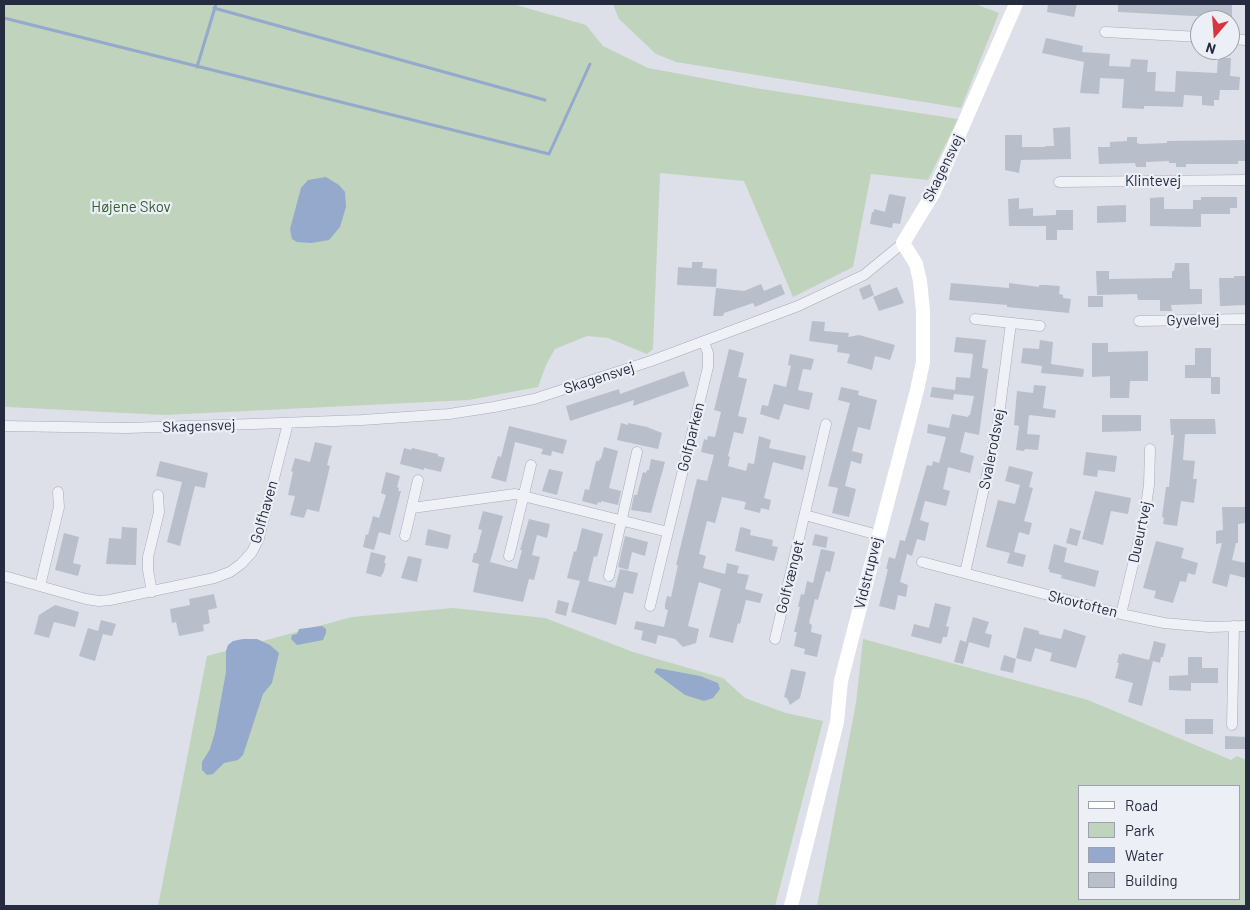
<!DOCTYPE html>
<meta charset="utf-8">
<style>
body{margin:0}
#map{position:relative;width:1250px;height:910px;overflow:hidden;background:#dde0e8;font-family:Barlow,sans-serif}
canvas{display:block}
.frame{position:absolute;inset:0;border:5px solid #252c40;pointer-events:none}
.legend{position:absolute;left:1078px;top:785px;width:162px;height:115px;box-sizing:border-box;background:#eceff6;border:1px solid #9ca1ad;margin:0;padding:6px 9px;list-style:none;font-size:15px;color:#252c40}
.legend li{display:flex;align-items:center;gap:10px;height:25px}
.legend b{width:25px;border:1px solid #9ca1ad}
.north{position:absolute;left:1190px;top:10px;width:50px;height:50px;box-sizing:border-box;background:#eceff6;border:1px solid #9ca1ad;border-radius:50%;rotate:198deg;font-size:14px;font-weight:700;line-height:20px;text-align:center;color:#252c40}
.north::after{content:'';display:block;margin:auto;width:18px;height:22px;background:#d9353c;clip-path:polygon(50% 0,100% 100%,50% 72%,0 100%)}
</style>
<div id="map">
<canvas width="1250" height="910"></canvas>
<div class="frame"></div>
<ul class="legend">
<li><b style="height:6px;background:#fff"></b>Road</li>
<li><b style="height:14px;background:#c0d3bd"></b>Park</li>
<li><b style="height:14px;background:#94a9cc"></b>Water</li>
<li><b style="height:14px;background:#b9becb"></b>Building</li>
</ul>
<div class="north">N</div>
</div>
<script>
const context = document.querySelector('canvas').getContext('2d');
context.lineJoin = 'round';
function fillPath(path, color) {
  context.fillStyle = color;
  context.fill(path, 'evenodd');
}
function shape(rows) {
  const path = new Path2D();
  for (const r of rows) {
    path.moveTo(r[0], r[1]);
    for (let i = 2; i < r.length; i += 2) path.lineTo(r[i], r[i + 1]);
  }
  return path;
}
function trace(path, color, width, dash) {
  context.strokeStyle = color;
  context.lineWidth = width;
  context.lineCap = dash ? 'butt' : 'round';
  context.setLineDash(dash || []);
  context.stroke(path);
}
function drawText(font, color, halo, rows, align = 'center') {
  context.font = font + ' Barlow,sans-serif';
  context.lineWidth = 4.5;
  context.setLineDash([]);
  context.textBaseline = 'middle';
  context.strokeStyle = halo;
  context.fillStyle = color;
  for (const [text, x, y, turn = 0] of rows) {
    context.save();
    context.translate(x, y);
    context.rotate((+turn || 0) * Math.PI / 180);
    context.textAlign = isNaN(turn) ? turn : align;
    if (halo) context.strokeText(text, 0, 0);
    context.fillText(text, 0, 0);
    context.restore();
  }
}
fillPath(shape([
 [4,4,513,4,586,25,603,46,648,68,755,88,958,119,928,180,871,174,853,267,793,297,744,181,660,173,653,349,647,354,608,338,587,336,555,349,546,365,538,387,469,400,164,415,7,407,4,406],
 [613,4,975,4,999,13,961,108,676,62,656,54,619,19],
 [453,608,545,618,633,652,723,678,745,698,786,713,823,721,775,906,158,906,207,656,352,617],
 [863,639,1088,700,1231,760,1237,756,1246,760,1246,906,817,906,856,703],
 [1079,786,1239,786,1239,899,1079,899]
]), '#c0d3bd');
fillPath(shape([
 [326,177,339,185,345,192,346,207,340,227,329,240,311,243,297,242,292,239,290,229,301,188,308,180],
 [322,626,326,629,326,633,323,640,297,645,291,639,292,635,297,634,299,629],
 [243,639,257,639,270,645,279,653,272,683,263,694,243,755,238,760,224,763,213,774,207,775,202,770,202,762,210,749,215,732,226,672,226,651,228,645,233,641],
 [657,668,700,676,718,683,720,689,713,698,704,701,685,695,654,672]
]), '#94a9cc');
trace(shape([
 [214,8,545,100],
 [4,18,549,154,590,64],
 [197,67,216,4]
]), '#94a9cc', 3);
fillPath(shape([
 [1048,4,1077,4,1074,17,1047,12],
 [1118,4,1232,4,1232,18,1118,12],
 [1046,38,1083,46,1082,52,1110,54,1109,66,1130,67,1131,59,1148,60,1147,72,1156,72,1155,91,1175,92,1176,71,1217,73,1218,58,1231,58,1230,76,1240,77,1239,90,1220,90,1219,100,1214,100,1214,106,1202,105,1202,96,1184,95,1183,107,1152,106,1144,106,1144,109,1122,108,1124,79,1100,78,1099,94,1080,93,1084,62,1042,53],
 [1070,127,1071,159,1021,160,1019,173,1005,170,1005,135,1022,135,1022,147,1045,147,1045,146,1054,146,1053,128],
 [1127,137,1137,137,1137,143,1140,144,1167,143,1167,141,1246,140,1246,161,1238,161,1238,164,1186,164,1186,167,1176,167,1176,163,1169,163,1169,161,1146,162,1146,167,1136,167,1135,163,1099,164,1098,147,1110,147,1110,142,1127,141],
 [889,194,906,197,900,224,893,223,892,228,870,224,872,212,874,212,874,209,885,212],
 [1164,197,1164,209,1193,209,1193,200,1201,200,1201,197,1237,197,1237,208,1230,208,1230,214,1201,214,1201,227,1150,226,1150,198],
 [1019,198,1019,209,1033,208,1033,216,1056,215,1056,210,1073,210,1073,230,1057,230,1057,240,1046,240,1046,226,1009,226,1008,199],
 [1126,205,1126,222,1097,223,1097,206],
 [692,262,703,262,702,268,717,269,716,287,677,285,678,267,692,268],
 [1175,263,1189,263,1190,289,1202,289,1202,304,1171,305,1172,311,1160,311,1160,300,1138,300,1137,294,1097,295,1096,271,1109,271,1109,279,1172,278,1172,271,1174,271],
 [1234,276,1246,276,1246,305,1220,306,1219,278,1234,278],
 [951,283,1009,288,1009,283,1039,287,1039,285,1046,285,1060,286,1059,294,1063,295,1063,298,1071,299,1069,313,1007,307,1007,305,949,300],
 [761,284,764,291,781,284,785,294,755,307,753,303,724,313,723,316,713,316,716,288,744,291],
 [870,284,874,295,863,300,859,289],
 [897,287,904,303,879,311,873,297],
 [1088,296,1103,296,1103,307,1088,307],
 [812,321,825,322,824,331,849,333,848,337,859,335,895,345,890,360,875,356,872,370,847,363,850,354,837,352,838,345,809,341],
 [956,337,986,340,982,368,988,369,979,435,965,432,960,452,974,456,970,473,948,467,943,489,950,491,946,506,925,501,920,520,929,523,925,541,917,539,912,556,907,554,900,582,908,585,906,597,898,595,895,610,879,606,888,569,886,569,889,557,895,559,900,540,905,541,927,465,932,466,933,461,939,463,946,437,927,433,928,424,949,428,952,414,968,417,969,415,970,415,974,396,954,394,953,400,930,397,932,387,955,390,956,377,970,378,973,354,954,352],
 [1040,340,1053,342,1051,364,1084,369,1083,377,1041,373,1042,366,1021,363,1023,348,1039,349],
 [1092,343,1108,343,1108,352,1148,351,1148,381,1130,381,1129,398,1110,398,1110,376,1092,377],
 [1195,348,1211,348,1211,377,1220,377,1220,394,1211,394,1211,378,1185,378,1185,365,1195,365],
 [729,349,744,353,738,377,747,379,738,416,747,418,743,434,734,432,728,456,730,457,728,466,746,471,748,463,754,464,759,436,771,440,769,448,806,456,803,470,773,462,764,498,771,500,769,510,761,508,760,513,744,509,746,502,722,497,715,523,707,521,699,554,706,556,703,568,725,574,727,563,739,566,737,573,749,575,745,589,763,594,760,603,746,600,740,624,738,623,733,643,709,637,721,589,699,582,688,626,699,629,696,643,683,647,675,639,658,635,656,644,641,640,643,631,634,629,636,621,664,627,668,610,665,609,665,604,667,596,671,597,678,565,676,565,697,479,707,481,714,455,701,452,704,439,707,440,708,436,715,437,721,412,714,410],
 [790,354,814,359,811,370,803,369,798,390,813,393,809,410,784,404,779,420,760,414,762,405,768,406,774,384,786,387,791,366,788,365],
 [684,371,689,386,633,406,634,400,570,421,566,406,619,389,620,394],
 [1034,385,1046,386,1043,408,1056,410,1055,418,1029,415,1027,434,1040,435,1038,450,1025,449,1024,451,1016,450,1019,426,1014,425,1017,391,1033,393],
 [841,387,859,391,858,395,877,400,870,430,858,427,852,451,863,454,861,464,851,461,845,486,856,489,849,517,832,513,838,488,828,486,850,403,838,400],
 [1102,415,1141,415,1141,431,1102,432],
 [1170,419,1215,419,1216,434,1185,434,1183,460,1195,461,1193,479,1197,479,1194,503,1181,501,1177,526,1163,524,1164,518,1162,517,1166,487,1169,487,1174,435,1171,435],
 [621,423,628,425,628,423,647,427,662,433,658,449,617,440],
 [509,426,567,440,563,454,552,451,551,456,541,454,543,449,515,442,506,482,491,478,498,456,501,457],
 [315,442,332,446,327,465,330,466,319,512,307,509,304,518,290,515,295,496,288,495,293,472,291,471,295,458,310,462],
 [604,447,618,451,609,488,621,491,618,505,601,501,601,503,598,502,597,505,582,501,585,489,589,490,596,461,599,461,600,458,601,459],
 [404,448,411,450,412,448,438,454,438,456,445,458,441,472,424,468,424,470,400,464],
 [1086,452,1117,456,1115,472,1098,470,1097,477,1083,475],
 [651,459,665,462,651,513,631,510,634,495,637,495,643,472,646,473,647,470,649,470],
 [160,461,208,473,205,488,195,486,180,546,167,542,182,482,156,476],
 [1009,466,1033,472,1029,487,1033,488,1024,521,1032,523,1029,535,1019,532,1014,552,1026,555,1023,567,1007,563,1010,553,986,547,998,500,1015,504,1020,485,1005,481],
 [549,469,563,472,557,495,542,491],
 [386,472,400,476,397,487,399,488,398,491,401,491,390,535,379,532,374,550,363,547,366,534,368,535,373,516,379,518,386,495,381,493],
 [1095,491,1131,498,1128,514,1111,511,1103,545,1082,539],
 [1222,507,1246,507,1246,523,1238,524,1238,543,1236,543,1232,560,1246,563,1246,578,1230,574,1227,587,1212,583,1222,543,1216,544,1216,531,1223,530],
 [483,511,503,516,490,562,517,569,522,550,520,550,529,519,550,524,547,538,537,535,532,555,540,557,534,580,529,579,523,602,473,592,479,564,472,562,474,553,476,553,482,530,478,529],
 [122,527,137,528,136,565,106,564,109,538,121,539],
 [742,527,751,530,750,535,773,540,772,546,778,547,774,561,735,551,740,528],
 [582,528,603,534,597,557,594,556,588,581,615,588,620,569,638,573,633,594,624,592,616,625,571,612,580,581,567,578,574,551,576,552],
 [1070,528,1081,531,1077,546,1066,543],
 [428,529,451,535,448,549,425,545],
 [64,533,79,537,73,563,81,565,78,576,55,570],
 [815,534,828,537,826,548,812,545],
 [625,536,648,542,645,556,632,552,628,570,618,567],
 [1156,541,1184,548,1181,558,1198,563,1195,575,1188,573,1186,582,1180,581,1173,603,1154,598,1156,591,1143,588],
 [1054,544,1067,548,1064,562,1099,571,1095,587,1061,578,1062,575,1049,572,1050,570,1048,569],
 [821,549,835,552,830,572,826,571,818,600,815,599,809,623,812,625,811,632,822,635,817,657,804,654,805,649,794,646,797,632,794,632,800,607,798,607,801,594,804,595,807,581,813,583],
 [371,552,386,556,384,563,386,563,383,574,382,574,381,577,366,573],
 [408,556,422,559,417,582,401,578],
 [214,594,217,608,208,610,210,623,203,625,204,631,179,636,176,622,172,623,170,609,190,605,189,599],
 [558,600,569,603,566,616,555,613],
 [935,603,951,607,946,626,949,627,947,637,943,637,941,644,911,636,914,624,929,628],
 [55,605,79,612,75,627,54,622,49,638,34,634,39,615],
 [973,617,989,622,985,633,992,635,989,648,969,642,963,664,954,662,960,640,966,642],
 [101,620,116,624,112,636,103,634,95,661,79,656,88,628,98,631],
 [1024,627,1039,631,1039,634,1061,639,1064,629,1086,636,1076,668,1050,661,1052,653,1035,648,1031,662,1016,658],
 [1154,641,1166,644,1163,657,1161,657,1160,663,1153,661,1142,706,1128,702,1133,683,1115,678,1119,663,1117,663,1119,654,1121,655,1122,653,1149,660],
 [1004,655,1016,659,1013,673,1000,670],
 [1188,657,1202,657,1202,668,1218,668,1218,683,1191,683,1191,691,1169,690,1169,676,1188,675],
 [791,669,806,672,800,698,790,705,787,698,784,697],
 [1185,719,1213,719,1213,734,1185,734],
 [1225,736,1246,737,1246,749,1225,749]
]), '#b9becb');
const street = shape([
 [1105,32,1200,37],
 [1230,39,1246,40],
 [1059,182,1246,180],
 [975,319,1040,326],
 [1139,321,1246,319],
 [4,426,126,428,253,424,362,420,449,414,494,407,534,399,651,361,798,306,864,275,903,243],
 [412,508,515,494,668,532],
 [805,515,878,535],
 [405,536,418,480],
 [509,556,531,465],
 [922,562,1121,614,1164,623,1209,627,1246,626],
 [965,573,997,430,1011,323],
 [4,576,86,599,99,601,110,600,214,578,230,572,241,564,252,552,259,538,288,423],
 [609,576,637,452],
 [40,586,59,507,58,492],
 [152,592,148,570,148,557,159,512,158,495],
 [650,606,708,367,708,353,704,342],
 [1121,614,1144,519,1149,485,1150,449],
 [775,639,826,424],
 [1232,725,1234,626]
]);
trace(street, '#a6aab6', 11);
trace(street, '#f0f1f6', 10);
trace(shape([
 [791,906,837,722,841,681,852,638,917,390,923,362,923,311,920,281,916,264,903,243,934,192,1016,4]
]), '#fff', 14);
drawText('15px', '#252c40', '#eceff6', [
 ["Skagensvej",943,168,-64],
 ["Klintevej",1153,181],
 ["Gyvelvej",1193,320,-1],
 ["Skagensvej",599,378,-18],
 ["Skagensvej",199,426,-2],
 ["Golfparken",691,437,-76],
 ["Svalerodsvej",992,449,-79],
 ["Golfhaven",264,512,-74],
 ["Dueurtvej",1140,532,-78],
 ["Vidstrupvej",868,573,-76],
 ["Golfvænget",790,577,-76],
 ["Skovtoften",1083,604,14]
]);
drawText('15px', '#345d31', '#eceff6', [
 ["Højene Skov",131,207]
]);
</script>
